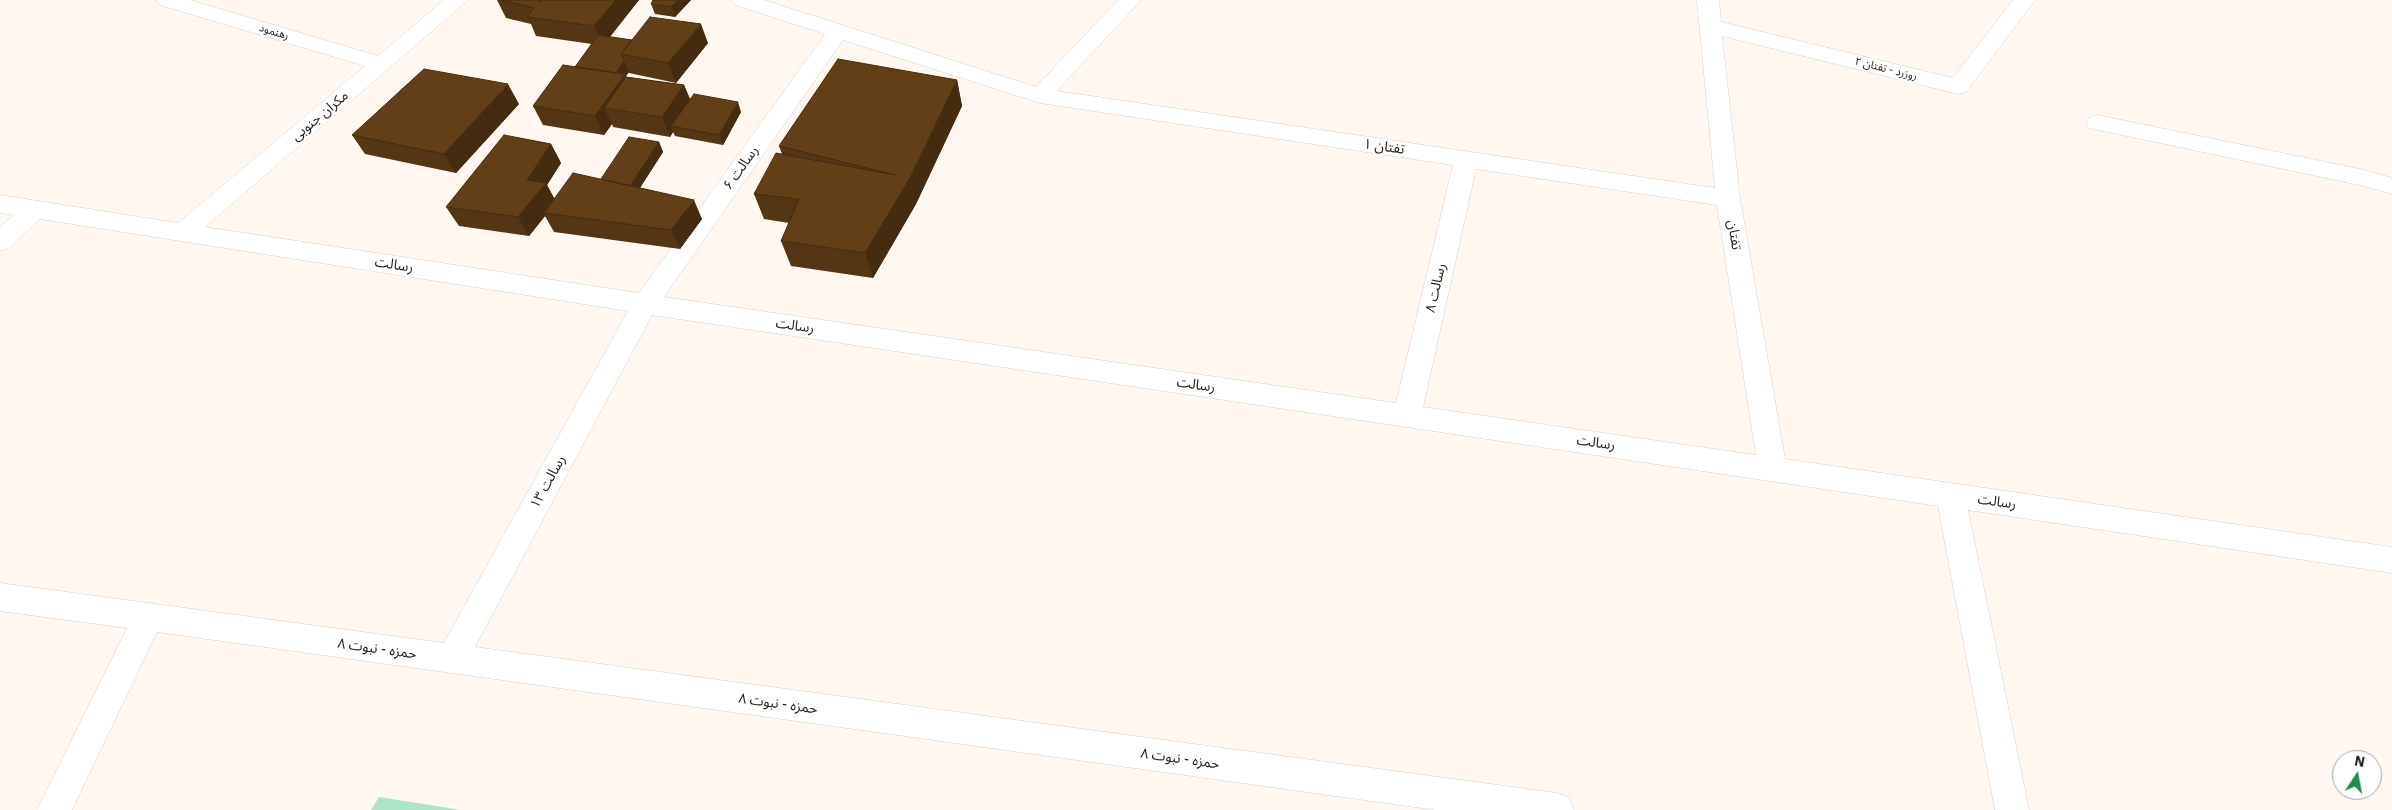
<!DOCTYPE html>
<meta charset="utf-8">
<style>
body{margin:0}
#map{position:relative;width:2392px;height:810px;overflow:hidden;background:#fff7f0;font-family:"IBM Plex Sans",sans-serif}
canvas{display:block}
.north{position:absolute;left:2332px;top:750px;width:50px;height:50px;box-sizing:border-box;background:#fff;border:1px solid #a6a5a4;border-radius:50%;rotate:11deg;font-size:14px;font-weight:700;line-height:20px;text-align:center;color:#211e1b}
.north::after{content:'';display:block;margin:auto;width:18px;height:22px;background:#1c904a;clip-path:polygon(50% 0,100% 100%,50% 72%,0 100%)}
</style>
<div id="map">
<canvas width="2392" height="810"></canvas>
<div class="north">N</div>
</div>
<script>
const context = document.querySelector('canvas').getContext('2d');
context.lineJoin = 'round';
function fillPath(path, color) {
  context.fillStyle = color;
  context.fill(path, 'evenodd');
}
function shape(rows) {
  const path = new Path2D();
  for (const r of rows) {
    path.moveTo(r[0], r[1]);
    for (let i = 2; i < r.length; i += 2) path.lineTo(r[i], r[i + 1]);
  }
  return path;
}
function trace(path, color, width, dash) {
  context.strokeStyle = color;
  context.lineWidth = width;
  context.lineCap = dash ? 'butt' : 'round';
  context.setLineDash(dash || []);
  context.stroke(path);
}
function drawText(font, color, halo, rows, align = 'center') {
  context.font = font + ' "IBM Plex Sans","Noto Sans Arabic",sans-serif';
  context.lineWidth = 5;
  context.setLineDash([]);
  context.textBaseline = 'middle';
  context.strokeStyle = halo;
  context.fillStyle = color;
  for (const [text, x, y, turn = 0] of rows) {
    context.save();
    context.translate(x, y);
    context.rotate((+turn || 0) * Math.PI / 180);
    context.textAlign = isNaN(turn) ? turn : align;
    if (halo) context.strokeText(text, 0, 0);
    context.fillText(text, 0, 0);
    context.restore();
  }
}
fillPath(shape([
 [379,797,462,810,371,810]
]), '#aee5c9');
const minor = shape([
 [156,0,190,0,378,56,444,0,468,0,205,227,639,293,825,34,735,5,731,0,764,0,1036,87,1118,0,1141,0,1057,91,1715,188,1697,0,1719,0,1721,22,1953,78,2013,0,2035,0,1966,92,1958,94,1722,36,1740,198,1785,459,2392,547,2392,573,1968,510,2029,810,1995,810,1938,506,652,315,475,647,1557,793,1569,798,1574,810,1436,810,157,632,72,810,37,810,127,628,0,611,0,583,444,643,628,311,40,219,9,248,0,251,0,227,14,215,0,213,0,195,178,223,365,66,160,5,156,0],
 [843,40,1040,103,1453,165,1396,403,664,297,843,40],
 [1476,169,1717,205,1756,455,1423,407,1476,169],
 [2097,115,2365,170,2392,178,2392,194,2364,186,2089,128,2086,123,2089,118,2097,115]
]);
trace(minor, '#d8cfc7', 1);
fillPath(minor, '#fff');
fillPath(shape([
 [497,0,639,0,610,37,632,40,708,43,676,83,629,73,629,72,626,76,626,77,684,85,690,99,741,112,723,145,675,136,673,132,670,137,613,127,612,124,604,135,543,125,533,106,575,67,592,44,536,36,531,24,506,18],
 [691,0,675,17,655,14,651,4],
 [957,80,962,106,916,204,873,278,791,266,781,241,789,223,764,219,754,194,782,154,779,146],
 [519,104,456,173,365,154,352,135],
 [659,142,663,152,640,188,702,219,680,249,554,232,545,216,529,236,459,226,446,207,551,144,561,163,547,185,554,198,601,179]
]), '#543614');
fillPath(shape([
 [616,0,639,0,603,45,594,26],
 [678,0,691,0,675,17,671,7],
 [701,24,708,43,676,83,668,63],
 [624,61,629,72,626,76,634,94,604,108,612,124,604,135,595,116,612,78],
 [957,80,962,106,916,204,873,278,865,253],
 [508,84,519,104,456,173,444,154],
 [684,85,692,104,671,126,673,132,670,137,662,117],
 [738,102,741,112,723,145,719,135],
 [659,142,663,152,632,200,628,190],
 [551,144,561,163,547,185,556,202,544,213,545,216,529,236,518,217,527,180],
 [694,200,702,219,680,249,671,230]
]), '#452c10');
const building = shape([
 [502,0,541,0,539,3,542,0,616,0,594,26,527,17,534,8,502,0],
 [653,0,678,0,671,7,651,4,653,0],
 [650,17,701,24,668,63,621,54,650,17],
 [598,35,632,40,621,54,624,61,616,73,575,67,598,35],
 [838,59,957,80,910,178,865,253,781,241,799,199,754,194,776,153,895,175,779,146,838,59],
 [563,65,625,74,595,116,533,106,563,65],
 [424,69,508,84,444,154,352,135,424,69],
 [626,77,684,85,662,117,604,108,626,77],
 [694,94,738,102,719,135,671,126,694,94],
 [504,135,551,144,527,180,546,183,518,217,446,207,504,135],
 [629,137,659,142,630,186,601,179,629,137],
 [573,173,694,200,671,230,544,213,573,173]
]);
fillPath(building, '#623f17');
trace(building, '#452c10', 1);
drawText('11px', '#211e1b', '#fff', [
 ["رهنمود",274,32,17],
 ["روزرد - تفتان ۲",1886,69,14]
]);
drawText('14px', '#211e1b', '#fff', [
 ["مکران جنوبی",320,116,-40],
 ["تفتان ۱",1384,147,8],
 ["رسالت ۶",741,168,-55],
 ["تفتان",1734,235,81],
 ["رسالت",394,265,9],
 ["رسالت ۸",1436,288,-77],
 ["رسالت",795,326,8],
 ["رسالت",1196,385,8],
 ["رسالت",1596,443,8],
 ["رسالت ۱۳",548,482,-61],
 ["رسالت",1997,502,8],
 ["حمزه - نبوت ۸",377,649,8],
 ["حمزه - نبوت ۸",778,704,8],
 ["حمزه - نبوت ۸",1180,759,8]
]);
</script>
